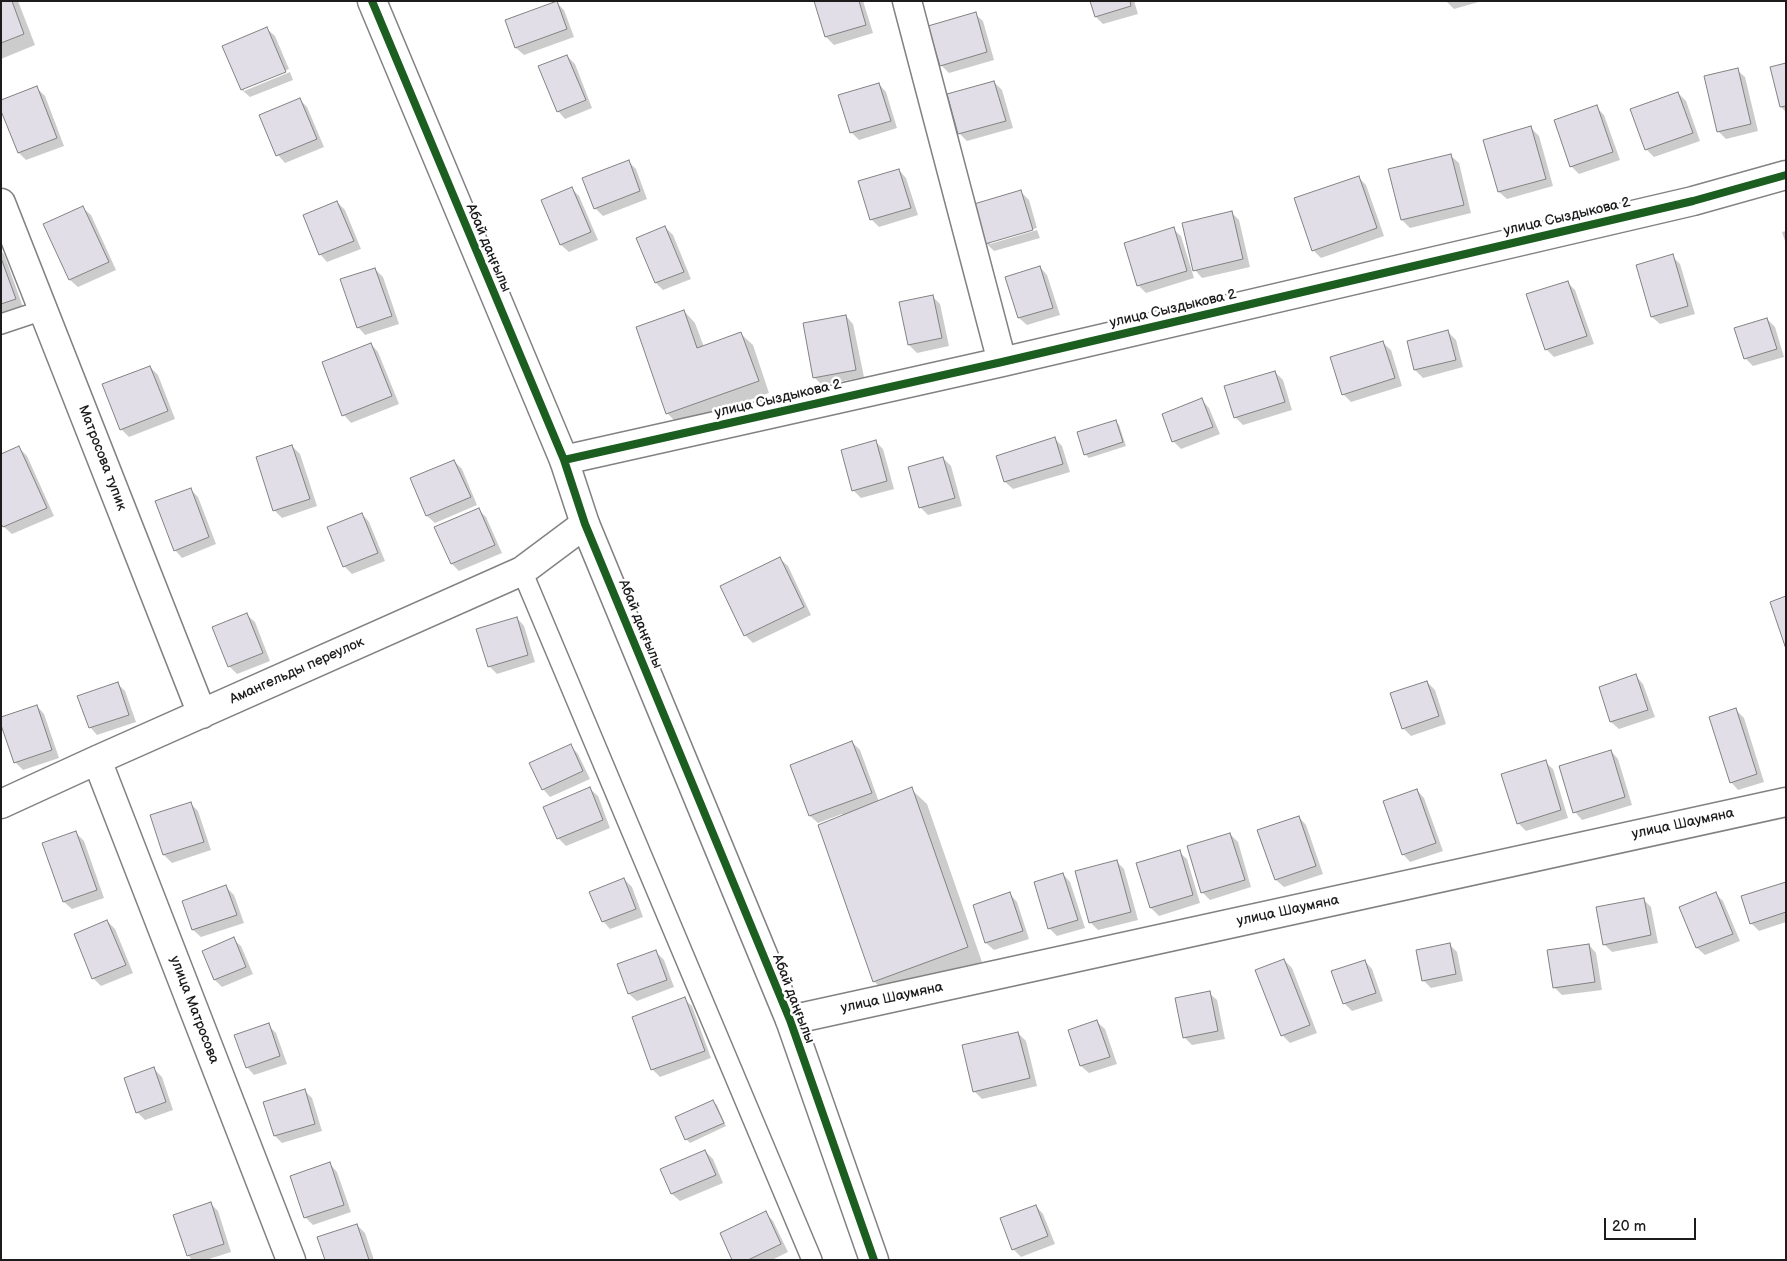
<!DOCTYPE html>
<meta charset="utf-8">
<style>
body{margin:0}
#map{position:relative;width:1787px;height:1261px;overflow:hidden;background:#fff;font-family:"Balsamiq Sans",sans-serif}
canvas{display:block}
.frame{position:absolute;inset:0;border:2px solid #1c1c1c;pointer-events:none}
.scale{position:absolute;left:1604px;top:1218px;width:92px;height:22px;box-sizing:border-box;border:2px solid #1c1c1c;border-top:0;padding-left:6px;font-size:15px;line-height:18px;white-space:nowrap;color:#1c1c1c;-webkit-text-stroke:4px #fff;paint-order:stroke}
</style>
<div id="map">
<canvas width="1787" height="1261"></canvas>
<div class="frame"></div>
<div class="scale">20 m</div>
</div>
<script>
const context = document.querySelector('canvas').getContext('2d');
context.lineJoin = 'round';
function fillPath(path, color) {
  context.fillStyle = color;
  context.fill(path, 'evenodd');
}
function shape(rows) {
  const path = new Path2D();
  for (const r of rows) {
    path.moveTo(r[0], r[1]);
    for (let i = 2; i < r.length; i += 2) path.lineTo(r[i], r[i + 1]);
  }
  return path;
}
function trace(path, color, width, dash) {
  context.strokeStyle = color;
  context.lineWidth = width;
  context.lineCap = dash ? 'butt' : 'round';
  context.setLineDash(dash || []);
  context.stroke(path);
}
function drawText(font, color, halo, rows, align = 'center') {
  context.font = font + ' "Balsamiq Sans",sans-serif';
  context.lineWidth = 5;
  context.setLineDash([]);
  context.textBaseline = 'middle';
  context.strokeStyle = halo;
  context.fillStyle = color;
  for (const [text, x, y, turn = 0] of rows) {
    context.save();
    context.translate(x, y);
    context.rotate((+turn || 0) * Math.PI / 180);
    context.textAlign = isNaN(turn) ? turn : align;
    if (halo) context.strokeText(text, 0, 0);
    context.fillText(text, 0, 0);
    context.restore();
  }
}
fillPath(shape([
 [1,1,18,1,35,45,1,59],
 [816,1,863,1,873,33,834,45,826,37],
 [1091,1,1134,1,1138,14,1103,24,1096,17],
 [1446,1,1482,1,1454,9],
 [557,3,564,10,574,37,524,55,516,48,507,21],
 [975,14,983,21,994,60,949,73,941,65],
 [267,29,275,36,289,69,244,88,244,91,290,72,293,80,250,97,242,90,224,47],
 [567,56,575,64,592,108,565,119,558,111],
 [1786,65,1786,112,1781,107],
 [1737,70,1745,77,1758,131,1726,139,1718,131],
 [994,82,1002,90,1013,128,967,141,960,134],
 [879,84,886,92,897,128,859,140,851,132],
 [37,88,45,96,64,146,26,160,19,153],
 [1678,93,1686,101,1700,141,1654,157,1646,149],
 [299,99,307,107,324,147,285,163,278,155],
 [1596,107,1604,115,1620,160,1579,174,1571,166],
 [1531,128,1539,136,1553,186,1507,199,1499,192],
 [1451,156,1459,163,1471,213,1410,228,1402,220,1390,170],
 [628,161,636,169,647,199,603,216,595,208],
 [899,170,906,178,918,215,879,227,871,219],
 [1358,177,1366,185,1384,236,1321,258,1313,250],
 [571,188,579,196,598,240,569,252,561,245,542,201],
 [1021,192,1029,200,1037,228,990,241,990,244,1037,230,1040,238,994,251,986,243],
 [337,202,345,210,361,249,327,262,320,254],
 [83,208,91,215,116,270,78,287,70,280,45,225],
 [1231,212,1239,220,1250,267,1202,278,1195,270],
 [665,227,673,235,691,279,663,290,656,283],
 [1173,229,1181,236,1194,278,1146,293,1138,285],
 [1786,231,1786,244,1782,232],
 [1,251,4,254,23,307,1,315],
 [1672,256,1680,264,1695,314,1660,324,1652,317],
 [1040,267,1047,275,1060,315,1027,325,1019,318],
 [375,269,383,277,399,324,365,335,358,327],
 [1567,282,1575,290,1594,344,1554,357,1546,349],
 [932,296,940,304,949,346,917,353,909,345,900,303],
 [684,311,695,323,704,347,741,334,753,345,769,393,679,425,667,413],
 [846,316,853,324,864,377,822,385,814,377],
 [1767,319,1775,327,1784,357,1753,366,1745,358],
 [1448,332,1456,340,1463,367,1423,378,1415,370,1408,342],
 [1383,343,1391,350,1402,386,1351,402,1343,394],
 [371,344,378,352,399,404,351,423,344,415],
 [150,367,158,375,175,419,129,437,121,429],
 [1275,372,1283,380,1292,410,1243,425,1235,417],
 [1202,400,1209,408,1220,434,1181,449,1173,441],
 [1115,421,1119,425,1126,446,1089,458,1085,454],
 [1054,438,1062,446,1070,472,1013,489,1005,482,997,456],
 [876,442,883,449,894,489,861,498,853,490],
 [292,446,300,454,317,506,282,518,274,510],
 [19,448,27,456,54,516,12,534,4,527,1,521],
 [943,458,951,466,962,506,928,515,920,507],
 [454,461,462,469,477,505,435,523,427,516,411,479],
 [190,489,198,497,216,544,182,558,175,550],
 [479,510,486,517,502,553,459,571,452,564],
 [362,514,369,522,385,561,352,574,344,566],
 [780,559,788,566,811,615,753,643,745,635],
 [247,615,255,622,270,661,237,674,229,666],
 [517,618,524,626,535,662,497,674,489,666],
 [1636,676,1643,684,1655,717,1619,729,1611,722,1600,688],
 [1427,682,1435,690,1446,724,1411,736,1403,728],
 [118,684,125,691,136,722,97,735,90,727],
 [37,706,44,714,59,758,23,770,15,762],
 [1736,710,1744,718,1764,782,1738,790,1731,782],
 [852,742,860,750,879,802,911,789,927,804,982,962,889,997,874,981,842,814,818,823,810,816,791,765],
 [571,746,578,754,590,779,550,797,543,789],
 [1611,751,1618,759,1632,805,1582,820,1575,812],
 [1545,762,1553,769,1568,818,1526,831,1518,823],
 [590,789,598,796,610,828,566,846,558,838],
 [1417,790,1424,798,1443,851,1410,862,1403,854],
 [190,803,198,811,211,850,172,863,164,855,151,816],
 [1299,817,1306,825,1323,874,1284,887,1276,880,1259,831],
 [76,833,84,841,104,898,72,909,64,902],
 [1230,834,1238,842,1251,887,1210,900,1202,892],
 [1179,852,1187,859,1200,903,1159,916,1151,908,1138,864],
 [1116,861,1124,869,1138,920,1098,930,1090,922],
 [1063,874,1070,882,1085,928,1057,936,1050,929,1036,883],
 [624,879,632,887,643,917,610,929,603,921],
 [1786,883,1786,922,1759,931,1751,923],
 [226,887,234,895,244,923,201,937,193,930],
 [1010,894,1017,902,1029,939,994,950,986,943,974,906],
 [1716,894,1723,901,1740,941,1705,955,1697,948,1681,908],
 [1643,899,1651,907,1658,943,1612,952,1604,944],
 [107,921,115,929,133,973,101,986,93,978],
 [233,939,241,946,253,974,222,987,215,980],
 [1449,944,1457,952,1463,981,1431,988,1423,980],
 [1589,945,1596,953,1602,990,1562,995,1554,987],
 [656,952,664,960,674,987,637,1001,629,994],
 [1284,960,1292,968,1317,1033,1290,1043,1282,1035],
 [1365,961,1372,969,1383,1001,1352,1011,1344,1003],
 [1209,993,1217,1000,1225,1039,1192,1045,1184,1037],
 [684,999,692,1006,711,1058,660,1077,652,1069],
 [1097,1022,1105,1029,1117,1064,1089,1073,1081,1066],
 [268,1025,276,1033,287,1064,254,1075,247,1067],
 [1018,1033,1026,1041,1037,1086,982,1099,974,1091],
 [154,1069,162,1077,173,1110,145,1120,137,1112],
 [304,1090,312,1098,322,1131,282,1143,275,1136],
 [713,1102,717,1105,726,1126,690,1143,686,1139],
 [705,1151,713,1159,723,1183,680,1201,672,1194,662,1170],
 [330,1164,337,1172,351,1212,313,1225,305,1217],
 [210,1203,218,1211,231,1252,206,1260,192,1260,188,1255],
 [1036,1206,1043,1214,1055,1244,1021,1257,1013,1249],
 [766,1213,773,1221,788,1252,772,1260,734,1260],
 [357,1225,365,1233,374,1260,326,1260]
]), '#0003');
const building = shape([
 [1,1,12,1,24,34,1,43,1,1],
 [557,1,567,29,515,48,505,20,557,1],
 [814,1,859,1,866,25,825,37,814,1],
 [1090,1,1130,1,1131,6,1095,17,1090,1],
 [976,12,987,52,940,66,928,26,976,12],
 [267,27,286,72,241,90,222,46,267,27],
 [567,55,586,100,557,112,538,66,567,55],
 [1786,63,1786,106,1780,107,1770,67,1786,63],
 [1738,68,1751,124,1717,132,1704,76,1738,68],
 [994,81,1006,121,958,134,947,94,994,81],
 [879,83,891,121,850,133,838,95,879,83],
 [37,86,57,138,18,153,1,111,1,100,37,86],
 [1678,92,1693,133,1645,150,1630,109,1678,92],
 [300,98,317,139,276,156,259,115,300,98],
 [1597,105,1613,152,1570,167,1554,120,1597,105],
 [1531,126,1546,179,1498,192,1483,140,1531,126],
 [1451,154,1464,205,1401,220,1388,169,1451,154],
 [629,160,640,191,594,209,582,178,629,160],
 [899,169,911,208,870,220,858,181,899,169],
 [1359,176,1377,228,1312,251,1294,198,1359,176],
 [572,187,591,232,560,245,541,200,572,187],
 [1021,190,1033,230,985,244,974,204,1021,190],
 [337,201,354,241,319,255,303,215,337,201],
 [83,206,109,262,69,280,43,224,83,206],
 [1232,211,1243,259,1193,271,1182,223,1232,211],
 [665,226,684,272,655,283,636,238,665,226],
 [1174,227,1187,271,1137,286,1124,243,1174,227],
 [1673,254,1688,306,1651,317,1636,265,1673,254],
 [1,258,16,299,1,304,1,258],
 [1040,266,1053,308,1018,318,1005,277,1040,266],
 [375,268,392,316,357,328,340,279,375,268],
 [1568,281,1587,336,1545,350,1526,294,1568,281],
 [933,295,942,338,908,345,899,302,933,295],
 [684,310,697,348,741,332,759,381,666,414,636,327,684,310],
 [846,315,856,370,813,378,803,323,846,315],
 [1767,318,1777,349,1744,359,1734,328,1767,318],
 [1448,330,1456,360,1414,370,1407,341,1448,330],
 [1383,341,1395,378,1342,395,1330,357,1383,341],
 [371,343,392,396,342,416,322,362,371,343],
 [150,366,168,411,120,430,102,384,150,366],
 [1275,371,1285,402,1234,418,1224,386,1275,371],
 [1202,398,1213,427,1172,442,1162,414,1202,398],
 [1116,420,1123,442,1084,455,1077,432,1116,420],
 [1055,437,1063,464,1004,482,996,456,1055,437],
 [876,440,887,481,852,491,841,450,876,440],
 [292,445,310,499,273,511,256,457,292,445],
 [19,446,47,508,3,527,1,524,1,454,19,446],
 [943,457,955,498,919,508,908,467,943,457],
 [454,460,471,497,426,516,410,478,454,460],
 [191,488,209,537,174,551,155,501,191,488],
 [479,508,495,545,451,564,434,527,479,508],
 [362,513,378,553,343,567,327,527,362,513],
 [780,557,804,607,744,636,720,586,780,557],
 [1786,596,1786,649,1770,602,1786,596],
 [247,613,263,653,228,667,212,627,247,613],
 [517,617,528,655,488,667,476,629,517,617],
 [1636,674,1648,710,1610,722,1599,687,1636,674],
 [1427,681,1439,716,1402,729,1390,693,1427,681],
 [118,682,129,715,89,728,77,696,118,682],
 [37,705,52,750,14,763,1,725,1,717,37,705],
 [1736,708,1757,774,1730,783,1709,717,1736,708],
 [852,741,872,793,809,816,790,765,852,741],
 [571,744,583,771,542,790,529,763,571,744],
 [1611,750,1625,797,1573,813,1559,766,1611,750],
 [1546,760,1561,810,1517,824,1501,774,1546,760],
 [590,787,603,820,557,839,543,807,590,787],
 [912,787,968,947,873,982,818,825,912,787],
 [1417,789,1436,843,1402,855,1383,801,1417,789],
 [191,802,204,842,163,855,150,815,191,802],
 [1299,816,1316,866,1275,880,1257,830,1299,816],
 [76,831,97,890,63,902,42,843,76,831],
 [1230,833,1245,880,1201,893,1187,846,1230,833],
 [1180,850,1193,895,1150,908,1136,863,1180,850],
 [1117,860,1131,912,1089,923,1075,871,1117,860],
 [1063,873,1078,920,1048,929,1034,882,1063,873],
 [624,878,636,909,602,922,589,892,624,878],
 [1786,882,1786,912,1750,924,1741,896,1786,882],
 [226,885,237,915,192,930,182,901,226,885],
 [1010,892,1023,931,985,943,973,905,1010,892],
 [1716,892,1733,934,1696,948,1679,907,1716,892],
 [1644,898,1651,935,1603,945,1596,907,1644,898],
 [107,920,126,965,92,979,74,934,107,920],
 [234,937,246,967,214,980,202,951,234,937],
 [1450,943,1456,974,1422,981,1416,950,1450,943],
 [1589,944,1595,982,1553,988,1547,950,1589,944],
 [656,950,667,980,628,994,617,964,656,950],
 [1284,959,1310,1025,1281,1036,1255,970,1284,959],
 [1365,960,1376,993,1343,1004,1331,971,1365,960],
 [1210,991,1218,1031,1183,1038,1175,998,1210,991],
 [685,997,705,1051,651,1070,632,1017,685,997],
 [1097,1020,1110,1057,1080,1066,1068,1030,1097,1020],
 [269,1023,280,1056,246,1068,234,1035,269,1023],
 [1018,1032,1030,1078,973,1092,962,1045,1018,1032],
 [154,1067,166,1102,136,1113,124,1078,154,1067],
 [305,1089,315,1124,274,1136,263,1102,305,1089],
 [713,1100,724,1123,685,1140,675,1117,713,1100],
 [705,1150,716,1175,671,1194,660,1169,705,1150],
 [330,1162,344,1205,304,1218,290,1176,330,1162],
 [211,1202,224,1244,187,1256,173,1215,211,1202],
 [1036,1205,1048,1236,1012,1250,1000,1218,1036,1205],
 [766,1211,781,1244,748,1260,732,1260,720,1233,766,1211],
 [357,1224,369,1260,325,1260,317,1237,357,1224]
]);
fillPath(building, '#e1dee7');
trace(building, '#828282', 1);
const lane = shape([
 [1,324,43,310],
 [522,571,812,1260]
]);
const street = shape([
 [907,1,1002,362],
 [1,203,202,714],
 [564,460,1002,362,1693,201,1786,175],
 [97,760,291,1260],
 [1,804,97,760,522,571,585,524],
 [790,1020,1786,802]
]);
const secondary = shape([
 [372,1,564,460,585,524,790,1020,874,1260]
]);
trace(lane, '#828282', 22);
trace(street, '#828282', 31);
trace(secondary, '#828282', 31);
trace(lane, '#fff', 19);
trace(street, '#fff', 28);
trace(secondary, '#fff', 28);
trace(shape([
 [372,1,564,460,585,524,790,1020,874,1260],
 [564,460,1002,362,1693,201,1786,175]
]), '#1b5e20', 8);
drawText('14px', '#1c1c1c', '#fff', [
 ["улица Сыздыкова 2",1567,217,-13],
 ["Абай даңғылы",488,248,67],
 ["улица Сыздыкова 2",1173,309,-13],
 ["улица Сыздыкова 2",778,399,-13],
 ["Матросова тупик",102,458,69],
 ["Абай даңғылы",640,624,68],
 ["Амангельды переулок",297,671,-24],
 ["улица Шаумяна",1683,824,-12],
 ["улица Шаумяна",1288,911,-12],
 ["улица Шаумяна",892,998,-12],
 ["Абай даңғылы",793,999,69],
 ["улица Матросова",194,1010,69]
]);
</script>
